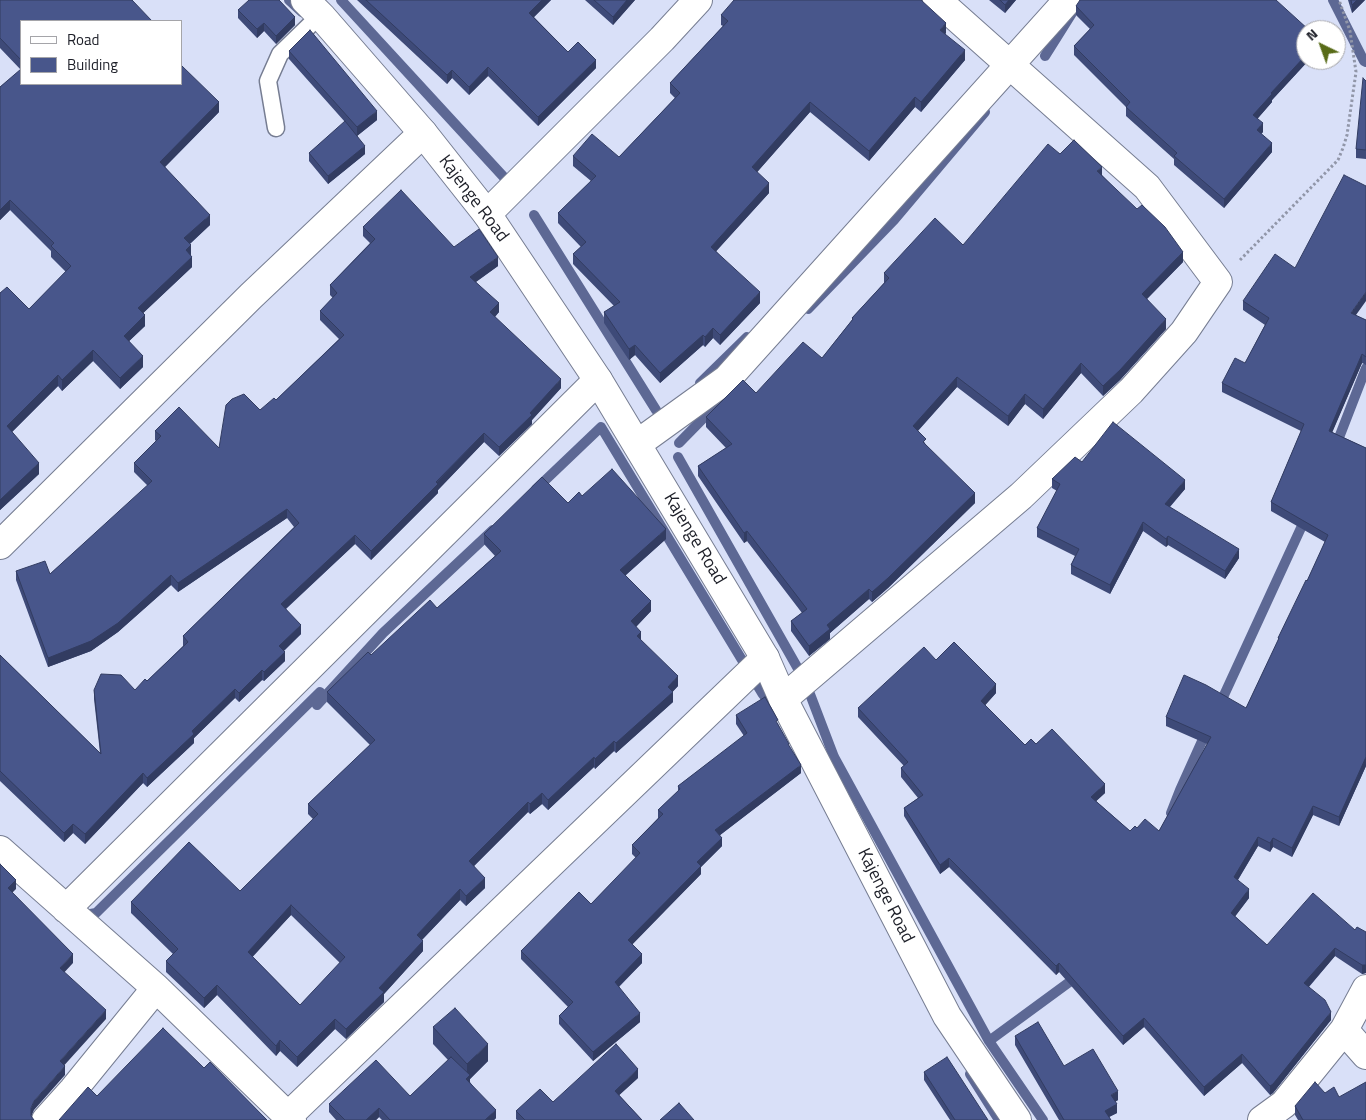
<!DOCTYPE html>
<style>
body{margin:0}
#map{position:relative;width:1366px;height:1120px;overflow:hidden;background:#d9e0f8;font-family:"Titillium Web",sans-serif}
canvas{display:block}
.legend{position:absolute;left:20px;top:20px;width:162px;height:65px;box-sizing:border-box;background:#fff;border:1px solid #a5a5a9;margin:0;padding:6px 9px;list-style:none;font-size:15px;color:#1d1f28}
.legend li{display:flex;align-items:center;gap:10px;height:25px}
.legend b{width:25px;border:1px solid #a5a5a9}
.north{position:absolute;left:1296px;top:20px;width:50px;height:50px;box-sizing:border-box;background:#fff;border:1px solid #a5a5a9;border-radius:50%;rotate:318deg;font-size:14px;font-weight:700;line-height:20px;text-align:center;color:#1d1f28}
.north::after{content:'';display:block;margin:auto;width:18px;height:22px;background:#586b18;clip-path:polygon(50% 0,100% 100%,50% 72%,0 100%)}
</style>
<div id="map">
<canvas width="1366" height="1120"></canvas>
<ul class="legend">
<li><b style="height:6px;background:#fff"></b>Road</li>
<li><b style="height:14px;background:#48568b"></b>Building</li>
</ul>
<div class="north">N</div>
</div>
<script>
const context = document.querySelector('canvas').getContext('2d');
context.lineJoin = 'round';
function shape(rows) {
  const path = new Path2D();
  for (const r of rows) {
    path.moveTo(r[0], r[1]);
    for (let i = 2; i < r.length; i += 2) path.lineTo(r[i], r[i + 1]);
  }
  return path;
}
function trace(path, color, width, dash) {
  context.strokeStyle = color;
  context.lineWidth = width;
  context.lineCap = dash ? 'butt' : 'round';
  context.setLineDash(dash || []);
  context.stroke(path);
}
function fillPath(path, color) {
  context.fillStyle = color;
  context.fill(path, 'evenodd');
}
function drawText(font, color, halo, rows, align = 'center') {
  context.font = font + ' "Titillium Web",sans-serif';
  context.lineWidth = 5;
  context.setLineDash([]);
  context.textBaseline = 'middle';
  context.strokeStyle = halo;
  context.fillStyle = color;
  for (const [text, x, y, turn = 0] of rows) {
    context.save();
    context.translate(x, y);
    context.rotate((+turn || 0) * Math.PI / 180);
    context.textAlign = isNaN(turn) ? turn : align;
    if (halo) context.strokeText(text, 0, 0);
    context.fillText(text, 0, 0);
    context.restore();
  }
}
trace(shape([
 [289,0,302,12],
 [341,0,512,186],
 [1333,0,1364,61,1366,62],
 [1045,56,1072,13],
 [534,215,656,410],
 [808,309,894,220,985,112],
 [700,383,747,337],
 [679,443,729,392],
 [1335,448,1366,368],
 [678,457,805,681,834,757,989,1041,1079,975],
 [536,489,601,427,762,693,779,716],
 [317,705,383,633,493,530],
 [1219,706,1306,517],
 [1171,813,1180,790,1207,730],
 [80,916,96,913,320,692],
 [989,1041,1043,1120],
 [970,1074,999,1120]
]), '#5d6894', 10);
const service = shape([
 [276,128,268,81,280,54,313,22,322,17]
]);
const minor = shape([
 [487,214,662,39,698,0],
 [637,444,727,379,1068,0],
 [0,545,251,296,423,133],
 [783,699,1021,496,1131,391,1184,332,1218,282,1147,187,937,0],
 [0,850,156,988,292,1120],
 [66,909,598,380],
 [1344,1030,1366,1055],
 [288,1116,765,658],
 [46,1120,73,1090,156,988],
 [1262,1120,1284,1104,1344,1030,1366,989]
]);
const tertiary = shape([
 [305,0,322,17,423,133,487,214,598,380,765,658,783,699,947,1016,1017,1120]
]);
trace(service, '#767d92', 19);
trace(minor, '#767d92', 30);
trace(tertiary, '#767d92', 30);
trace(shape([
 [1240,260,1338,160,1343,148,1347,135,1356,72,1350,31,1339,0]
]), '#9196a8', 3, [2.5, 2.5]);
trace(service, '#fff', 16);
trace(minor, '#fff', 28);
trace(tertiary, '#fff', 28);
fillPath(shape([
 [0,0,21,21,21,84,219,112,165,167,210,225,190,244,192,267,143,313,145,326,129,341,143,367,120,389,93,361,62,391,58,386,12,432,39,474,0,510,0,293,29,309,66,272,51,257,51,251,10,210,0,220,0,87,21,70,0,48],
 [357,0,551,0,534,17,568,52,596,68,538,126,488,76,469,95,452,78,447,84],
 [585,0,635,0,613,25],
 [989,0,1016,0,1005,13],
 [1348,0,1365,0,1352,13],
 [1076,6,1306,60,1309,60,1272,100,1272,102,1257,119,1263,132,1261,134,1272,152,1224,208,1174,165,1174,159,1126,116,1126,107,1074,55,1074,46,1090,29,1076,15],
 [238,10,295,25,276,44,264,31,257,38,238,18],
 [721,15,946,33,945,34,965,60,921,112,915,107,869,161,810,112,757,172,769,193,716,251,760,303,720,345,713,338,705,347,703,345,660,383,635,355,629,360,604,323,604,312,614,306,573,264,573,254,581,247,558,223,558,213,591,181,573,166,573,156,619,157,675,98,670,93,670,83,723,26,721,25],
 [289,51,377,120,357,136,365,154,328,184,309,161,309,153,345,122,289,59],
 [1366,81,1366,159,1356,158,1356,149],
 [1060,154,1102,175,1183,262,1147,299,1166,329,1120,380,1103,396,1081,373,1043,419,1025,404,1008,426,957,387,918,431,926,445,975,503,888,588,872,602,869,599,830,633,830,639,809,656,791,631,791,621,802,613,747,541,744,543,698,476,698,466,726,448,706,427,706,417,756,393,822,358,852,320,852,318,884,283,884,273,963,245],
 [363,227,454,247,498,266,476,282,499,312,495,317,561,388,532,420,532,424,499,456,484,442,438,490,438,493,371,560,355,544,286,609,301,634,284,651,285,661,264,681,262,680,239,702,235,698,194,738,194,743,147,787,143,783,85,844,73,833,64,842,0,781,0,655,100,753,94,699,94,690,135,690,147,681,183,646,183,636,294,527,287,518,178,592,171,585,118,632,91,651,48,667,16,580,16,571,50,574,148,486,134,472,134,463,156,441,155,440,155,431,219,448,260,410,276,400,339,339,320,320,320,311,333,298,330,295,330,285,370,243,363,236],
 [1243,301,1356,316,1366,320,1366,365,1362,363,1332,432,1366,448,1366,766,1339,826,1313,815,1292,857,1273,847,1270,852,1258,846,1238,880,1249,898,1235,916,1267,945,1355,930,1366,973,1362,974,1335,956,1309,987,1331,1020,1273,1093,1270,1095,1242,1063,1204,1096,1144,1027,1123,1045,1059,972,1056,975,949,867,940,874,904,816,904,808,918,798,901,777,901,768,904,766,858,717,858,708,936,660,996,693,985,705,1025,745,1036,744,1105,793,1096,801,1130,831,1137,828,1159,831,1207,744,1166,726,1166,717,1246,708,1278,641,1278,638,1307,581,1325,542,1271,511,1271,502,1301,431,1222,392,1222,383,1245,363,1265,325,1243,310],
 [1082,462,1185,489,1170,507,1239,558,1225,579,1168,545,1166,547,1143,531,1110,594,1071,574,1071,565,1075,556,1037,537,1037,528,1057,491,1052,488,1052,479],
 [582,496,666,539,625,576,651,611,636,627,641,640,678,686,672,692,673,702,616,753,614,751,595,769,594,767,548,810,542,804,530,814,528,812,474,866,485,888,466,906,460,900,422,940,423,951,384,994,384,1002,346,1039,335,1029,297,1067,280,1051,276,1056,217,995,204,1008,166,972,166,961,173,954,131,913,131,902,240,891,313,819,308,814,308,804,370,745,327,702,327,692,371,655,437,608,495,556,484,544,484,534,568,503],
 [291,915,340,963,300,1005,252,956],
 [736,715,778,724,789,747,801,773,720,835,722,846,701,867,701,874,632,944,642,963,619,987,640,1022,593,1061,559,1024,559,1016,568,1007,521,959,521,951,591,904,636,858,632,854,632,845,658,818,658,810,678,791,678,786,744,736,736,724],
 [433,1027,488,1061,470,1079,470,1082,496,1118,494,1120,382,1120,379,1117,376,1120,336,1120,329,1112,329,1104,410,1096,448,1060,433,1044],
 [1015,1036,1118,1100,1115,1102,1117,1113,1109,1117,1111,1120,1059,1120,1015,1045],
 [924,1072,988,1120,950,1120,924,1080],
 [638,1078,619,1095,642,1120,517,1120,516,1119,516,1111,553,1102],
 [1325,1093,1339,1097,1366,1120,1298,1120,1295,1115,1295,1106]
]), '#3e4a78');
fillPath(shape([
 [542,0,551,0,529,22,529,13],
 [627,0,635,0,613,25,613,17],
 [1009,0,1016,0,1005,13,1005,5],
 [1357,0,1365,0,1352,13,1352,5],
 [295,17,295,25,276,44,276,36],
 [264,23,264,31,257,38,257,29],
 [946,23,946,33,940,40,940,30],
 [965,50,965,60,921,112,921,102],
 [1306,55,1306,60,1309,60,1272,100,1272,102,1253,124,1253,115,1271,93],
 [596,60,596,68,538,126,538,117],
 [488,67,488,76,469,95,469,87],
 [452,70,452,78,447,84,447,75],
 [915,97,915,107,869,161,869,151],
 [219,102,219,112,160,172,160,162],
 [810,102,810,112,752,178,752,167],
 [377,111,377,120,357,136,357,127],
 [1263,123,1263,132,1257,138,1257,130],
 [1272,143,1272,152,1224,208,1224,199],
 [365,146,365,154,328,184,328,176],
 [1102,167,1102,177,1097,171],
 [769,183,769,193,711,257,711,247],
 [10,200,10,210,0,220,0,210],
 [210,215,210,225,184,249,184,238],
 [191,245,191,256,186,250],
 [1183,252,1183,262,1142,304,1142,294],
 [192,257,192,267,138,318,138,308],
 [498,257,498,266,470,286,470,277],
 [760,292,760,303,720,345,720,335],
 [1366,292,1366,301,1351,322,1351,313],
 [499,303,499,312,490,322,490,312],
 [145,315,145,326,124,346,124,336],
 [1166,319,1166,329,1120,380,1103,396,1103,386],
 [713,328,713,338,705,347,705,337],
 [703,335,703,345,660,383,660,373],
 [635,345,635,355,629,360,629,349],
 [93,350,93,361,62,391,62,380],
 [1362,354,1362,363,1329,440,1329,431],
 [143,356,143,367,120,389,120,378],
 [1081,363,1081,373,1043,419,1043,409],
 [58,375,58,386,7,437,7,426],
 [957,377,957,387,913,436,913,426],
 [561,379,561,388,532,420,532,424,499,456,499,447],
 [1025,394,1025,404,1008,426,1008,416],
 [484,433,484,442,438,490,438,493,371,560,371,551],
 [39,463,39,474,0,510,0,500],
 [1185,480,1185,489,1165,512,1165,504],
 [975,493,975,503,888,588,872,602,872,592],
 [287,509,287,518,178,592,178,583],
 [1143,522,1143,531,1110,594,1110,585],
 [666,529,666,539,620,580,620,570],
 [747,531,747,541,744,543,744,533],
 [355,535,355,544,281,613,281,604],
 [1168,536,1168,545,1166,547,1166,539],
 [1239,549,1239,558,1225,579,1225,571],
 [171,575,171,585,118,632,91,651,48,667,48,658],
 [869,589,869,599,830,633,830,639,809,656,809,646,827,625],
 [651,601,651,611,631,632,631,621],
 [301,625,301,634,279,655,279,646],
 [641,632,641,643,637,636],
 [285,652,285,661,264,681,264,672],
 [262,670,262,680,239,702,239,693],
 [678,676,678,686,668,697,668,687],
 [996,684,996,693,981,710,981,701],
 [235,689,235,698,194,738,194,743,147,787,147,778,192,731],
 [673,692,673,702,616,753,616,743],
 [614,741,614,751,595,769,595,759],
 [594,757,594,767,548,810,548,800],
 [1366,757,1366,766,1339,826,1339,817],
 [801,765,801,773,715,839,715,830],
 [143,773,143,783,85,844,85,834],
 [1105,784,1105,793,1091,806,1091,797],
 [542,793,542,804,530,814,530,804],
 [528,802,528,812,469,871,469,861],
 [1313,806,1313,815,1292,857,1292,848],
 [73,824,73,833,64,842,64,833],
 [1258,837,1258,846,1234,886,1234,877],
 [722,838,722,846,701,867,701,874,628,949,628,940,697,862],
 [1273,838,1273,847,1270,852,1270,843],
 [949,858,949,867,940,874,940,865],
 [485,878,485,888,466,906,466,896],
 [16,880,16,889,8,897,8,888],
 [460,889,460,900,417,945,417,935],
 [1249,889,1249,898,1231,922,1231,913],
 [291,905,291,915,248,962,248,952],
 [423,941,423,951,384,994,384,1002,346,1039,346,1029,379,988],
 [1335,948,1335,956,1304,992,1304,983],
 [73,954,73,963,60,977,60,968],
 [642,954,642,963,615,990,615,982],
 [1059,963,1059,972,1056,975,1056,966],
 [1362,965,1366,965,1366,973,1362,974],
 [217,985,217,995,204,1008,204,998],
 [106,1010,106,1019,60,1070,60,1061],
 [1331,1012,1331,1020,1273,1093,1270,1095,1270,1086],
 [640,1013,640,1022,593,1061,593,1052],
 [1144,1018,1144,1027,1123,1045,1123,1036],
 [335,1019,335,1029,297,1067,297,1057],
 [280,1040,280,1051,276,1056,276,1046],
 [488,1044,488,1061,470,1079,470,1084,466,1079,467,1078,467,1064],
 [1242,1054,1242,1063,1204,1096,1204,1087],
 [65,1066,65,1075,34,1110,31,1117,31,1108,34,1101],
 [638,1069,638,1078,615,1099,615,1091],
 [1118,1091,1118,1100,1111,1104,1111,1095],
 [1117,1104,1117,1113,1105,1119,1105,1111],
 [379,1108,379,1117,376,1120,366,1120],
 [496,1110,496,1118,494,1120,485,1120]
]), '#323c61');
const building = shape([
 [0,0,132,0,152,21,21,21,21,60,0,38,0,0],
 [249,0,279,0,295,17,276,36,264,23,257,29,238,10,249,0],
 [366,0,542,0,529,13,568,52,578,42,596,60,538,117,488,67,469,87,452,70,447,75,366,0],
 [594,0,627,0,613,17,594,0],
 [734,0,921,0,946,23,940,30,965,50,921,102,915,97,869,151,810,102,752,167,769,183,711,247,760,292,720,335,713,328,705,337,703,335,660,373,635,345,629,349,604,312,620,302,573,254,586,242,558,213,596,176,573,156,592,134,619,157,680,93,670,83,728,21,721,15,734,0],
 [1000,0,1009,0,1005,5,1000,0],
 [1080,0,1276,0,1309,30,1306,30,1306,55,1271,93,1272,94,1253,115,1263,123,1257,130,1272,143,1224,199,1174,156,1177,153,1126,107,1130,102,1074,46,1094,25,1076,6,1080,0],
 [1351,0,1357,0,1352,5,1351,0],
 [310,30,377,111,357,127,289,51,310,30],
 [181,65,219,102,160,162,210,215,184,238,191,245,186,250,192,257,138,308,145,315,124,336,143,356,120,378,93,350,62,380,58,375,7,426,39,463,0,500,0,293,7,287,29,309,71,266,51,246,54,243,10,200,0,210,0,87,21,69,21,84,181,84,181,65],
 [1363,78,1366,81,1366,150,1356,149,1363,78],
 [345,121,365,146,328,176,309,153,345,121],
 [1074,140,1102,167,1097,171,1137,209,1142,205,1165,227,1183,252,1142,294,1166,319,1120,370,1103,386,1081,363,1043,409,1025,394,1008,416,957,377,913,426,926,439,923,442,975,493,888,578,872,592,869,589,827,625,830,629,809,646,791,621,807,609,747,531,744,533,698,466,732,444,706,417,743,380,756,393,803,342,822,358,853,319,852,318,889,278,884,273,935,218,963,245,1048,144,1060,154,1074,140],
 [1344,175,1366,186,1366,292,1351,313,1366,320,1366,357,1362,354,1329,431,1366,448,1366,757,1339,817,1313,806,1292,848,1273,838,1270,843,1258,837,1234,877,1249,889,1231,913,1267,945,1313,893,1355,930,1357,927,1366,932,1366,965,1362,965,1335,948,1304,983,1325,1000,1331,1012,1273,1084,1270,1086,1242,1054,1204,1087,1144,1018,1123,1036,1059,963,1056,966,949,858,940,865,904,808,923,795,901,768,908,762,858,708,924,647,936,660,954,642,996,684,981,701,1025,745,1031,739,1036,744,1052,729,1105,784,1091,797,1130,831,1135,826,1137,828,1145,819,1159,831,1211,737,1166,717,1184,675,1206,685,1246,708,1279,638,1278,638,1306,580,1307,581,1328,535,1271,502,1304,424,1222,383,1235,358,1245,363,1269,318,1243,301,1275,254,1295,268,1344,175],
 [401,190,454,247,479,229,498,257,470,277,499,303,490,312,561,379,530,413,532,415,499,447,484,433,436,482,438,484,371,551,355,535,281,604,301,625,279,646,285,652,264,672,262,670,239,693,235,689,192,731,194,734,147,778,143,773,85,834,73,824,64,833,0,771,0,655,101,754,94,690,101,674,121,675,135,690,145,679,147,681,188,642,183,636,299,523,287,509,178,583,171,575,118,623,91,641,48,658,16,571,45,561,50,574,152,481,134,463,161,436,155,431,179,407,219,448,226,405,232,399,244,394,260,410,274,398,276,400,344,335,320,311,337,293,330,285,375,239,363,227,401,190],
 [1113,422,1185,480,1165,504,1239,549,1225,571,1168,536,1166,539,1143,522,1110,585,1071,565,1079,549,1037,528,1060,484,1052,479,1075,457,1082,462,1113,422],
 [612,469,666,529,620,570,651,601,631,621,641,632,637,636,678,676,668,687,673,692,616,743,614,741,595,759,594,757,548,800,542,793,530,804,528,802,469,861,485,878,466,896,460,889,417,935,423,941,379,988,384,992,346,1029,335,1019,297,1057,280,1040,276,1046,217,985,204,998,166,961,178,949,131,902,189,842,240,891,318,814,308,804,375,740,327,692,368,652,371,655,430,600,437,608,501,551,484,534,542,477,568,503,579,492,582,496,612,469],
 [291,905,345,957,300,1005,248,952,291,905],
 [765,697,778,720,776,721,789,744,788,744,801,765,715,830,722,838,697,862,701,866,628,940,642,954,615,982,640,1013,593,1052,559,1016,573,1002,521,951,579,892,591,904,640,853,632,845,663,814,658,810,680,789,678,786,747,733,736,715,765,697],
 [0,864,16,880,8,888,73,954,60,968,106,1010,60,1061,65,1066,34,1101,31,1108,31,1116,34,1120,0,1120,0,864],
 [455,1008,488,1044,467,1064,433,1027,455,1008],
 [1038,1022,1064,1066,1093,1049,1118,1091,1111,1095,1117,1104,1105,1111,1111,1120,1064,1120,1015,1036,1038,1022],
 [163,1028,204,1068,210,1062,267,1120,59,1120,88,1087,97,1096,163,1028],
 [616,1044,638,1069,615,1091,642,1120,525,1120,516,1111,540,1089,553,1102,616,1044],
 [451,1057,470,1075,466,1079,496,1110,485,1120,390,1120,379,1108,366,1120,345,1120,329,1104,376,1060,410,1096,451,1057],
 [947,1057,988,1120,955,1120,924,1072,947,1057],
 [1315,1082,1325,1093,1334,1087,1339,1097,1366,1082,1366,1120,1303,1120,1295,1106,1315,1082],
 [679,1103,694,1120,660,1120,679,1103]
]);
fillPath(building, '#48568b');
trace(building, '#323c61', 1);
drawText('18px', '#1d1f28', '#fff', [
 ["Kajenge Road",473,199,53],
 ["Kajenge Road",694,539,59],
 ["Kajenge Road",885,896,63]
]);
</script>
